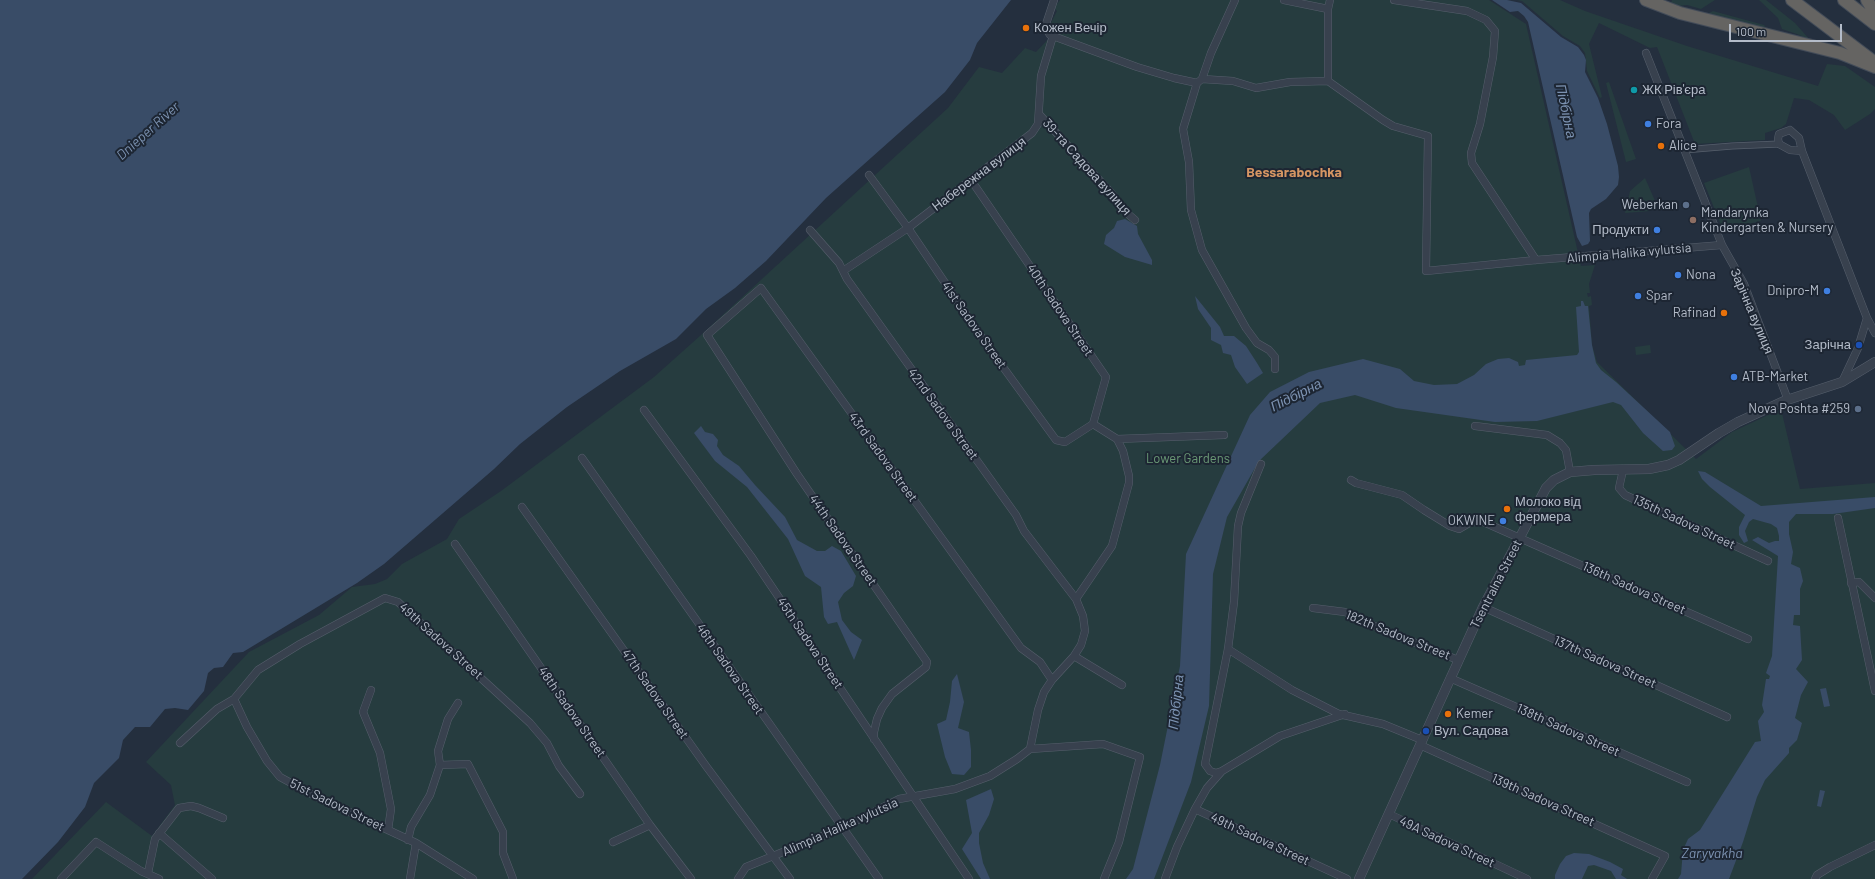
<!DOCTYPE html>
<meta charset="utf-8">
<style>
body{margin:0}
#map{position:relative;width:1875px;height:879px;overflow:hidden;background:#242f3e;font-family:Barlow,sans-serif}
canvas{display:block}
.scale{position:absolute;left:1729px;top:24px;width:113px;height:18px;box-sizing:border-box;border:2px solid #b4bcc9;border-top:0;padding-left:5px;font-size:12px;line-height:14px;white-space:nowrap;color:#b4bcc9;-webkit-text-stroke:3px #1d2633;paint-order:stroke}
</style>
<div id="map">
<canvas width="1875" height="879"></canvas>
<div class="scale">100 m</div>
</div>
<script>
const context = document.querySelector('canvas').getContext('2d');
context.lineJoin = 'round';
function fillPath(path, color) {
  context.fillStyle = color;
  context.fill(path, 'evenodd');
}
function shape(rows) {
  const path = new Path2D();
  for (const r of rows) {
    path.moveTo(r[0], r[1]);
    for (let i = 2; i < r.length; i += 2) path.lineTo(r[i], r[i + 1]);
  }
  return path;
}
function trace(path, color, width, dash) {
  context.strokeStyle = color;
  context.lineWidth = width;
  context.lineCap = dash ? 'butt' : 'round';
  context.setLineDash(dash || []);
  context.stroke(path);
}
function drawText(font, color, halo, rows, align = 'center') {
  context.font = font + ' Barlow,sans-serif';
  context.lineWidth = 4;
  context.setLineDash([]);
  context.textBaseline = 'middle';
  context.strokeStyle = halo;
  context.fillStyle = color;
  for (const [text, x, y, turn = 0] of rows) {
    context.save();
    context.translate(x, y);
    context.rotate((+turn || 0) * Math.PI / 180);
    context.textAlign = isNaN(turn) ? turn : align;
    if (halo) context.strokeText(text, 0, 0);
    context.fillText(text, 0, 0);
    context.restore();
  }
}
fillPath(shape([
 [1060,0,1489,0,1526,24,1581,266,1595,265,1589,284,1590,293,1587,293,1588,297,1591,296,1592,305,1589,306,1592,345,1597,362,1696,459,1732,432,1781,409,1800,489,1875,483,1875,879,32,879,106,802,152,836,175,805,171,785,146,762,249,652,319,615,352,587,375,584,387,579,402,564,447,539,459,519,501,491,654,377,701,335,948,108,979,67,1002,73,1025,48,1036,52,1054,33,1048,29,1057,11,1054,8],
 [1517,0,1560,0,1585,11,1687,46,1818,86,1827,64,1845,66,1875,87,1875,109,1870,114,1845,130,1834,115,1809,100,1794,98,1786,124,1781,128,1765,133,1765,140,1695,144,1657,47,1650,48,1599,23,1589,44,1602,97,1600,98,1587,71,1585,53,1580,46,1563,36,1522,1],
 [1672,0,1715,0,1701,9,1687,5,1678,6,1671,3],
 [1759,0,1766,0,1795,23,1810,40,1797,34,1782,29,1778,18],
 [1713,11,1764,25,1768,30,1707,14],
 [1609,82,1636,159,1626,162,1606,83],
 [1749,167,1761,221,1723,230,1704,183],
 [1645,178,1656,203,1650,211,1625,213,1630,191],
 [1650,345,1651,353,1636,355,1635,347]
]), '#263c3f');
fillPath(shape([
 [0,0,1011,0,977,43,970,60,945,92,826,198,766,261,735,288,706,309,676,339,620,371,567,407,520,444,494,469,384,564,357,583,243,652,233,653,223,667,214,668,208,673,204,691,188,710,175,708,165,709,150,727,135,727,123,740,119,758,94,783,85,807,58,842,22,879,0,879],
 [1492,0,1507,0,1521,3,1561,37,1578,47,1584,55,1586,60,1585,72,1598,98,1607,124,1618,166,1619,177,1618,185,1606,199,1591,209,1589,213,1590,241,1588,244,1582,246,1577,237,1528,22,1524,16,1518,11,1510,12],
 [1125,219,1137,226,1138,234,1152,260,1152,265,1125,257,1104,244,1106,235,1114,228,1117,221],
 [1195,296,1220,327,1224,336,1234,336,1246,346,1257,363,1263,373,1247,384,1235,367,1231,355,1223,353,1221,345,1211,340,1211,328,1198,309],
 [1581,301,1583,301,1585,306,1588,306,1592,345,1596,363,1601,370,1616,382,1670,432,1675,446,1672,450,1663,451,1643,433,1621,405,1613,402,1537,421,1495,422,1396,408,1355,395,1320,403,1259,461,1227,517,1213,574,1209,706,1191,782,1154,879,1126,879,1133,869,1160,765,1180,666,1186,554,1250,415,1270,392,1309,372,1363,359,1400,369,1414,381,1434,385,1457,384,1474,375,1486,364,1498,359,1509,358,1518,362,1519,366,1525,365,1526,360,1577,355,1579,352,1576,307,1581,306],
 [701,426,705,432,713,434,718,440,717,446,723,455,739,466,755,485,785,517,797,540,817,551,825,551,832,546,841,551,856,576,853,586,844,593,838,602,842,620,851,632,862,640,854,660,837,622,828,624,824,617,821,587,805,576,788,539,747,487,715,461,694,433],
 [1698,471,1705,472,1761,506,1875,497,1875,508,1833,514,1796,514,1789,522,1789,534,1793,552,1791,564,1800,568,1803,581,1800,589,1800,615,1794,615,1793,625,1800,626,1802,660,1796,669,1808,682,1801,695,1795,718,1802,723,1797,740,1789,748,1789,753,1765,780,1757,797,1743,842,1729,879,1678,879,1681,874,1683,850,1688,839,1700,830,1755,742,1761,741,1758,721,1764,712,1762,705,1766,679,1769,679,1770,676,1766,673,1772,656,1778,556,1752,540,1758,537,1769,543,1775,541,1779,541,1779,536,1777,528,1771,524,1753,519,1749,522,1745,531,1748,541,1744,543,1739,535,1739,527,1745,515,1710,487,1702,479],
 [957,674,964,702,958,728,969,732,971,750,971,767,964,775,952,774,945,757,937,724,946,720,950,702,952,681],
 [1826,688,1830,706,1824,707,1820,689],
 [991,789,994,799,989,815,979,833,979,843,983,863,990,879,981,879,962,849,972,833,966,800],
 [1820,790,1825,791,1821,807,1817,806],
 [1574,853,1589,854,1610,862,1623,869,1621,875,1627,879,1616,879,1611,871,1594,865,1588,866,1582,879,1555,879,1555,875,1560,864,1566,856]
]), '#394c67');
const pedestrian = shape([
 [1684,150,1732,146,1779,144]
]);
const minor = shape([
 [1054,0,1045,27,1050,35,1053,36,1137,67,1174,78,1197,83,1202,79,1233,81,1256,88,1290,82,1328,81,1383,120,1393,126,1428,136,1426,271,1536,260,1722,245],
 [1284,0,1328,9],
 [1394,0,1467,11,1486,20,1495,31,1493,57,1480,124,1471,153,1472,163,1536,260],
 [1646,53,1722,245,1744,284,1788,400],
 [1202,79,1211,53,1235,0],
 [1328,81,1328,9,1330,0],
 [1197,83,1183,129,1189,162,1191,210,1202,250,1246,328,1257,343,1269,350,1275,357,1275,369],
 [1039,114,1113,195,1121,208,1135,220],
 [1790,130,1799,138,1802,151,1790,150,1779,144,1778,139,1779,134,1790,130],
 [1802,151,1867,318,1875,333],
 [869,175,908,228,987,345,1056,440,1065,442,1093,424],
 [810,230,839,263,847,279,1016,515,1024,531,1076,599],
 [843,271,908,228,1032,133,1038,124,1041,76,1053,36],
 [1842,382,1858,348,1867,318],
 [644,410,751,556,969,879],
 [1475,426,1547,435,1560,443,1566,450,1570,472],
 [1117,439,1224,435],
 [582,458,879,879],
 [1623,470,1619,488,1625,495,1768,561],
 [1351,480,1356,483,1402,495,1424,510,1450,526,1459,529,1471,522,1479,520,1748,639],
 [522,507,706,766,790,879],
 [1838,518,1875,691],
 [455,544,650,825,691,879],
 [1851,583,1859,582,1875,598],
 [1483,607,1727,717],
 [1313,608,1345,612,1383,630,1458,660],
 [1228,649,1292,690,1339,714,1383,724,1422,740],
 [1074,656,1122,685],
 [1450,678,1687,782],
 [371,690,363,712,380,753,391,809,388,830],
 [234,699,247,727,267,761,280,777,315,796,416,843,473,879],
 [458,703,448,719,438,751,440,765,468,764,503,832,503,853,513,879],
 [874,739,874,732,877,719,882,708,892,694,926,667,927,662,797,474,707,335,761,288,1021,648,1040,662,1052,680],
 [180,743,217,709,234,699,258,670,300,644,385,598,398,602,530,723,547,743,559,766,580,794],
 [1420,745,1665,856,1652,879],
 [1030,749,1103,744,1140,757,1119,842,1104,879],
 [1222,771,1216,773,1210,771,1205,764,1228,649,1234,602,1238,526,1241,513,1261,464],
 [1195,809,1347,879],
 [1389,814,1527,879],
 [159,833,212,879],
 [408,840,411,827,430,795,440,765],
 [613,842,650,825],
 [148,873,155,839,179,808,191,806,199,808,223,818],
 [61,879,96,842,141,871,159,879],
 [410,879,416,843],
 [738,879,746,867,842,828,899,799,955,789,990,776,1017,759,1030,749,1038,710,1044,692,1052,680,1074,656,1081,645,1085,631,1083,616,1076,599,1112,546,1129,483,1129,476,1123,451,1117,439,1093,424,1106,377,971,180],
 [1165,879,1177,847,1195,809,1207,788,1222,771,1280,736,1345,714],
 [1815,879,1817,875,1830,867,1875,845]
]);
const tertiary = shape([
 [1359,879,1483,607,1546,488,1554,480,1570,472,1594,470,1649,469,1668,465,1679,460,1719,433,1738,422,1784,401,1842,382,1875,362]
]);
const trunk = shape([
 [1646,0,1680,13,1840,53,1875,67],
 [1792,0,1874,62],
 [1844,0,1875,24],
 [1867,0,1875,13]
]);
trace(pedestrian, '#565f6c', 7);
trace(minor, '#565f6c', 8);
trace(tertiary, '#565f6c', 10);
trace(trunk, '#434c59', 14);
trace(pedestrian, '#38414e', 5.5);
trace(minor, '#38414e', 7);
trace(tertiary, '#38414e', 9);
trace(trunk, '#656462', 12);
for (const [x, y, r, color] of [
 [1026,28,4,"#e8710a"],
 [1634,90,4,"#0f9aa8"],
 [1648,124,4,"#3f7fe0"],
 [1661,146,4,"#e8710a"],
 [1686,205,4,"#5c6f8a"],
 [1693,220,4,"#8d6e63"],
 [1657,230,4,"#3f7fe0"],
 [1678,275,4,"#3f7fe0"],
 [1827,291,4,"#3f7fe0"],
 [1638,296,4,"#3f7fe0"],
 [1724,313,4,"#e8710a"],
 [1859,345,4,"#1a4fb4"],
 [1734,377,4,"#3f7fe0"],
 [1858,409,4,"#5c6f8a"],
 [1507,509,4,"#e8710a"],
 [1503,521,4,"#3f7fe0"],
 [1448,714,4,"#e8710a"],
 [1426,731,4,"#1a4fb4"]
]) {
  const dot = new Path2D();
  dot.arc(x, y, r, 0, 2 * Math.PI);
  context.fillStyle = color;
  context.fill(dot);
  trace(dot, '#1d2633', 1.5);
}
drawText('13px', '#b4bcc9', '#1d2633', [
 ["Кожен Вечір",1034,28],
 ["ЖК Рів'єра",1642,90],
 ["Fora",1656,124],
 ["Alice",1669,146],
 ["Weberkan",1678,205,"right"],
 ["Mandarynka",1701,213],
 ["Kindergarten & Nursery",1701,228],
 ["Продукти",1649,230,"right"],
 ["Nona",1686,275],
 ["Dnipro-M",1819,291,"right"],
 ["Spar",1646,296],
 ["Rafinad",1716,313,"right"],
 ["Зарічна",1851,345,"right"],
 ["ATB-Market",1742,377],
 ["Nova Poshta #259",1850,409,"right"],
 ["Молоко від",1515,502],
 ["фермера",1515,517],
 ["OKWINE",1495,521,"right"],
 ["Kemer",1456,714],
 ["Вул. Садова",1434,731]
], 'left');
drawText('13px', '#b4bcc9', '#1d2633', [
 ["39-та Садова вулиця",1087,167,48],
 ["Набережна вулиця",979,174,-37],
 ["Alimpia Halika vylutsia",1629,253,-5],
 ["40th Sadova Street",1060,310,56],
 ["Зарічна вулиця",1752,311,67],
 ["41st Sadova Street",974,325,55],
 ["42nd Sadova Street",943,414,54],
 ["43rd Sadova Street",883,457,54],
 ["135th Sadova Street",1684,522,25],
 ["44th Sadova Street",843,540,55],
 ["Tsentralna Street",1496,584,-63],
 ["136th Sadova Street",1634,588,24],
 ["182th Sadova Street",1398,635,22],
 ["49th Sadova Street",441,641,42],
 ["45th Sadova Street",810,643,56],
 ["137th Sadova Street",1605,662,24],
 ["46th Sadova Street",730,669,55],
 ["47th Sadova Street",655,694,55],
 ["48th Sadova Street",572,712,55],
 ["138th Sadova Street",1568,730,24],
 ["139th Sadova Street",1543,800,24],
 ["51st Sadova Street",337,805,26],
 ["Alimpia Halika vylutsia",840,827,-24],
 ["49th Sadova Street",1260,839,25],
 ["49A Sadova Street",1447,842,25]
]);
drawText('13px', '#6b9a76', '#1d2633', [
 ["Lower Gardens",1188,459]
]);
drawText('italic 14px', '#7c92b1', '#1d2633', [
 ["Підбірна",1566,111,78],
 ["Dnieper River",148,131,-42],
 ["Підбірна",1296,395,-27],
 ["Підбірна",1176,702,-84],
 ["Zaryvakha",1712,853]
]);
drawText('bold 14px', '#d59563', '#1d2633', [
 ["Bessarabochka",1294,172]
]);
</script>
